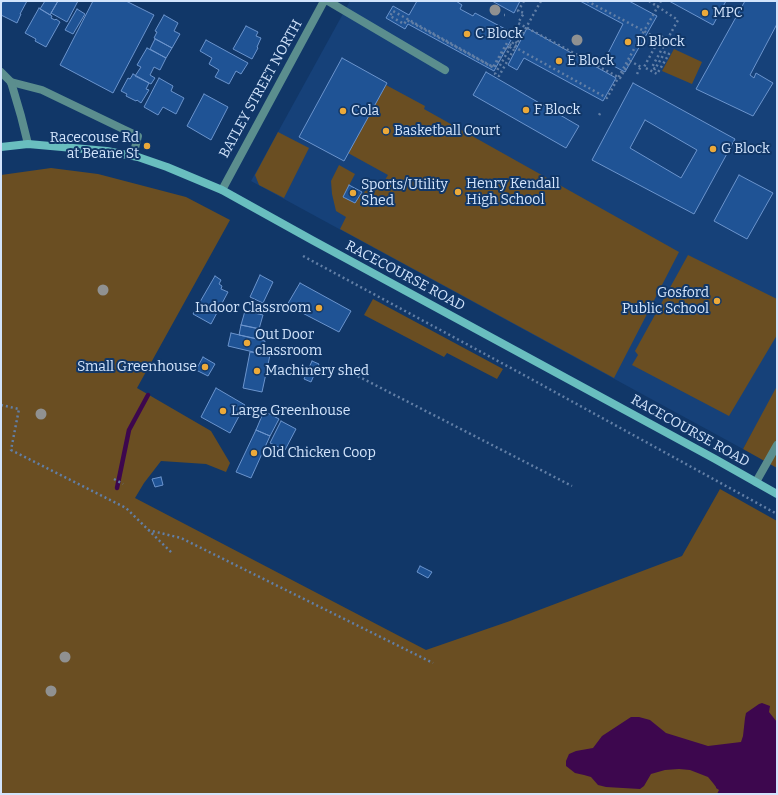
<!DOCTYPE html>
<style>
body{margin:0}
#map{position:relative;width:778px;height:795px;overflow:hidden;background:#113768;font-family:Bitter,serif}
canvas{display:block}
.frame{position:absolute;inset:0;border:2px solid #d2e4fc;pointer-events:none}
</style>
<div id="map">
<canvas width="778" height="795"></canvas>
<div class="frame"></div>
</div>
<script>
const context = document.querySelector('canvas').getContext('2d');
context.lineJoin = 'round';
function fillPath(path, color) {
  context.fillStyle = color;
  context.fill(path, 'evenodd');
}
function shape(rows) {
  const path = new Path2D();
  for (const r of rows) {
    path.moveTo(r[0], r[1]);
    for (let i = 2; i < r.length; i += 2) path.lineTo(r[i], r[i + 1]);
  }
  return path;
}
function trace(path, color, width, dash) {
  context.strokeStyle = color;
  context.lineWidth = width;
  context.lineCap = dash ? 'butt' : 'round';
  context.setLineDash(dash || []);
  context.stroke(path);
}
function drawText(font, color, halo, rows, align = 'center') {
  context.font = font + ' Bitter,serif';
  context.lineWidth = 4;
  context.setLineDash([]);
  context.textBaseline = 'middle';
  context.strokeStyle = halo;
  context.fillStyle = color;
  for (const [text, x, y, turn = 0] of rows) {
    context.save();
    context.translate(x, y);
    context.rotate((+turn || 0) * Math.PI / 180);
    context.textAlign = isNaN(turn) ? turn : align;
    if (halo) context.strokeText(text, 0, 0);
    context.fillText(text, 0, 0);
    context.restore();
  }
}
fillPath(shape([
 [350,1,777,1,777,389,743,449,251,181]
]), '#164179');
fillPath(shape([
 [674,49,702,62,692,84,662,71],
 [386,85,425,106,424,109,679,252,614,378,340,229,346,217,336,211,332,194,331,181,339,165,355,174,343,197,355,203,361,194,363,195,366,189,363,188,367,180,380,188,388,175,348,153],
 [278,132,309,148,284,198,259,185,255,175],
 [51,168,98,174,186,197,230,220,137,388,211,431,230,463,226,472,206,464,161,461,144,483,135,498,426,650,510,621,682,556,720,489,777,521,777,794,1,794,1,175],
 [688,255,777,299,777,335,729,416,632,365,638,355,635,351],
 [373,299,503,369,497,379,447,353,444,357,364,315],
 [777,386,777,468,743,449]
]), '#6a4e22');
fillPath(shape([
 [762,703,770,706,769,712,777,722,777,794,717,794,719,790,716,788,716,787,713,783,708,777,690,770,679,769,665,770,651,774,644,786,640,789,606,787,598,785,591,777,584,775,575,773,566,766,566,761,569,754,576,751,593,748,602,736,631,717,639,717,650,720,666,733,708,746,741,742,743,736,745,718,746,713,759,704]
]), '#3d074e');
trace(shape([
 [117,488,129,430,148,395]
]), '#3d074e', 4.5);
const building = shape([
 [3,1,27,1,20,14,21,14,17,23,1,15,1,4,3,1],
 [45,1,58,1,50,15,40,9,45,1],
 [58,1,78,1,67,22,51,13,58,1],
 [93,1,126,1,154,15,113,93,60,65,93,1],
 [417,1,456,1,462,5,460,9,473,16,475,13,509,31,505,37,511,40,494,71,408,24,405,29,386,18,393,6,409,15,417,1],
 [492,1,520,1,514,13,492,1],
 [580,1,629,1,657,16,625,72,604,61,623,24,580,1],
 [669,1,726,1,713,25,669,1],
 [745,1,777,1,777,24,750,75,754,78,756,73,773,83,753,116,696,89,745,1],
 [39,8,52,16,51,18,55,20,56,19,60,22,46,47,35,41,36,39,25,33,39,8],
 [77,9,85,14,73,34,65,30,77,9],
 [164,15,178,23,174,31,180,34,172,48,154,38,157,32,155,31,164,15],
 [246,26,258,32,256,36,261,38,257,47,258,48,252,59,233,49,246,26],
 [527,28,616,78,603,101,524,58,517,70,508,65,527,28],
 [155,39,172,48,166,58,150,49,155,39],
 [206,40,248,63,241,74,236,71,229,84,215,77,219,70,209,64,212,58,200,51,206,40],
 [147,48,166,58,160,70,154,67,150,75,155,78,151,84,135,76,141,67,137,65,147,48],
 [342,58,387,83,344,161,299,137,342,58],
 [486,72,579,126,566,148,473,95,486,72],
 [133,74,149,83,146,89,149,90,141,103,137,100,136,101,126,96,127,94,121,91,128,78,130,79,133,74],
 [159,78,173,86,171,91,184,98,176,114,163,107,158,115,144,107,159,78],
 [633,83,735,139,694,214,592,160,633,83],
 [645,120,697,150,681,178,630,148,645,120],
 [204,94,228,107,211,140,187,126,204,94],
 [739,175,773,193,747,239,714,221,739,175],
 [349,185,362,192,355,203,343,197,349,185],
 [260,275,273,282,263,303,250,297,260,275],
 [215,276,221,280,219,284,222,286,221,289,228,292,211,324,193,314,215,276],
 [300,283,351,311,339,332,287,305,300,283],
 [245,311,263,315,259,329,241,325,245,311],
 [241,325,266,330,263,340,239,335,241,325],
 [231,333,265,341,262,354,228,346,231,333],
 [250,352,270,355,262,392,243,388,250,352],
 [203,357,215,364,208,376,196,370,203,357],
 [312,361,319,364,311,382,304,379,312,361],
 [216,388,245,405,230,433,201,417,216,388],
 [264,411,279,419,270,436,256,430,264,411],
 [281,421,296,429,285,450,270,443,281,421],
 [256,430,270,436,251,478,236,472,256,430],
 [161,477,163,485,155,487,152,479,161,477],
 [420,566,432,572,428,578,417,572,420,566]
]);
fillPath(building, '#1f5395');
trace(building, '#6b94cd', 1);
trace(shape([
 [524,1,518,11,524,13,518,23,620,78,630,61,641,67],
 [649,1,678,20,652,67,655,69,665,52,669,54,657,74,644,67,661,36,667,40],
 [504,15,505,15],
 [659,40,644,31,661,1],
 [517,43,514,41,495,74,499,76,541,1],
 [509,48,507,46,494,68,407,20,404,24,390,16,393,11,493,67,507,43,607,98,644,31,587,1],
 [637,74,641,66],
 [599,115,601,112],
 [303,256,522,374,777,514],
 [340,367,572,486],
 [1,405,19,409,11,450,126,508,172,553],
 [114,479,123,484],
 [148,530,181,538,433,663]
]), '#627fa6', 2.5, [2, 3]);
trace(shape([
 [11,82,42,90,123,129,138,136,133,156],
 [756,482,777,445]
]), '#5b8e8e', 8);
trace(shape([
 [328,1,445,70],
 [1,72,11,82,21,116,28,144],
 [222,190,324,1]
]), '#5b8e8e', 8);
trace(shape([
 [1,147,28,144,107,151,138,157,167,167,222,190,312,240,715,459,777,494]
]), '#69bebf', 8);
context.fillStyle = '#909191';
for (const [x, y] of [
 [495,10],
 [577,40],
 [103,290],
 [41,414],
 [65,657],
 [51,691]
]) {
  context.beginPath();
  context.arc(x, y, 5.5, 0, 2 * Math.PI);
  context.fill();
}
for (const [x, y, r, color] of [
 [705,13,4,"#eba93a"],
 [467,34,4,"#eba93a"],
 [628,42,4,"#eba93a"],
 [559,61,4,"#eba93a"],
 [526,110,4,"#eba93a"],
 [343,111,4,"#eba93a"],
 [386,131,4,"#eba93a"],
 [147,146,4,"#eba93a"],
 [713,149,4,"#eba93a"],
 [458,192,4,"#eba93a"],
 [353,193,4,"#eba93a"],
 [717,301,4,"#eba93a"],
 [319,308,4,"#eba93a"],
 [247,343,4,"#eba93a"],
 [205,367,4,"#eba93a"],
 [257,371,4,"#eba93a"],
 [223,411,4,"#eba93a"],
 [254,453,4,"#eba93a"]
]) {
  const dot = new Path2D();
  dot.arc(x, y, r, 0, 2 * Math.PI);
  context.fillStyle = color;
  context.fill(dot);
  trace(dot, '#113768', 1.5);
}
drawText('14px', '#d2e4fc', '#113768', [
 ["MPC",713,13],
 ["C Block",475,34],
 ["D Block",636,42],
 ["E Block",567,61],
 ["F Block",534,110],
 ["Cola",351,111],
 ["Basketball Court",394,131],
 ["Racecouse Rd",139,138,"right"],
 ["at Beane St",139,154,"right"],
 ["G Block",721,149],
 ["Henry Kendall",466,184],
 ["High School",466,200],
 ["Sports/Utility",361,185],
 ["Shed",361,201],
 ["Gosford",709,293,"right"],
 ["Public School",709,309,"right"],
 ["Indoor Classroom",311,308,"right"],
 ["Out Door",255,335],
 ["classroom",255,351],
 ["Small Greenhouse",197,367,"right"],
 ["Machinery shed",265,371],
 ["Large Greenhouse",231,411],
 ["Old Chicken Coop",262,453]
], 'left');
drawText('14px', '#d2e4fc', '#113768', [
 ["BATLEY STREET NORTH",261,89,-61],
 ["RACECOURSE ROAD",405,276,28],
 ["RACECOURSE ROAD",690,431,29]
]);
</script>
